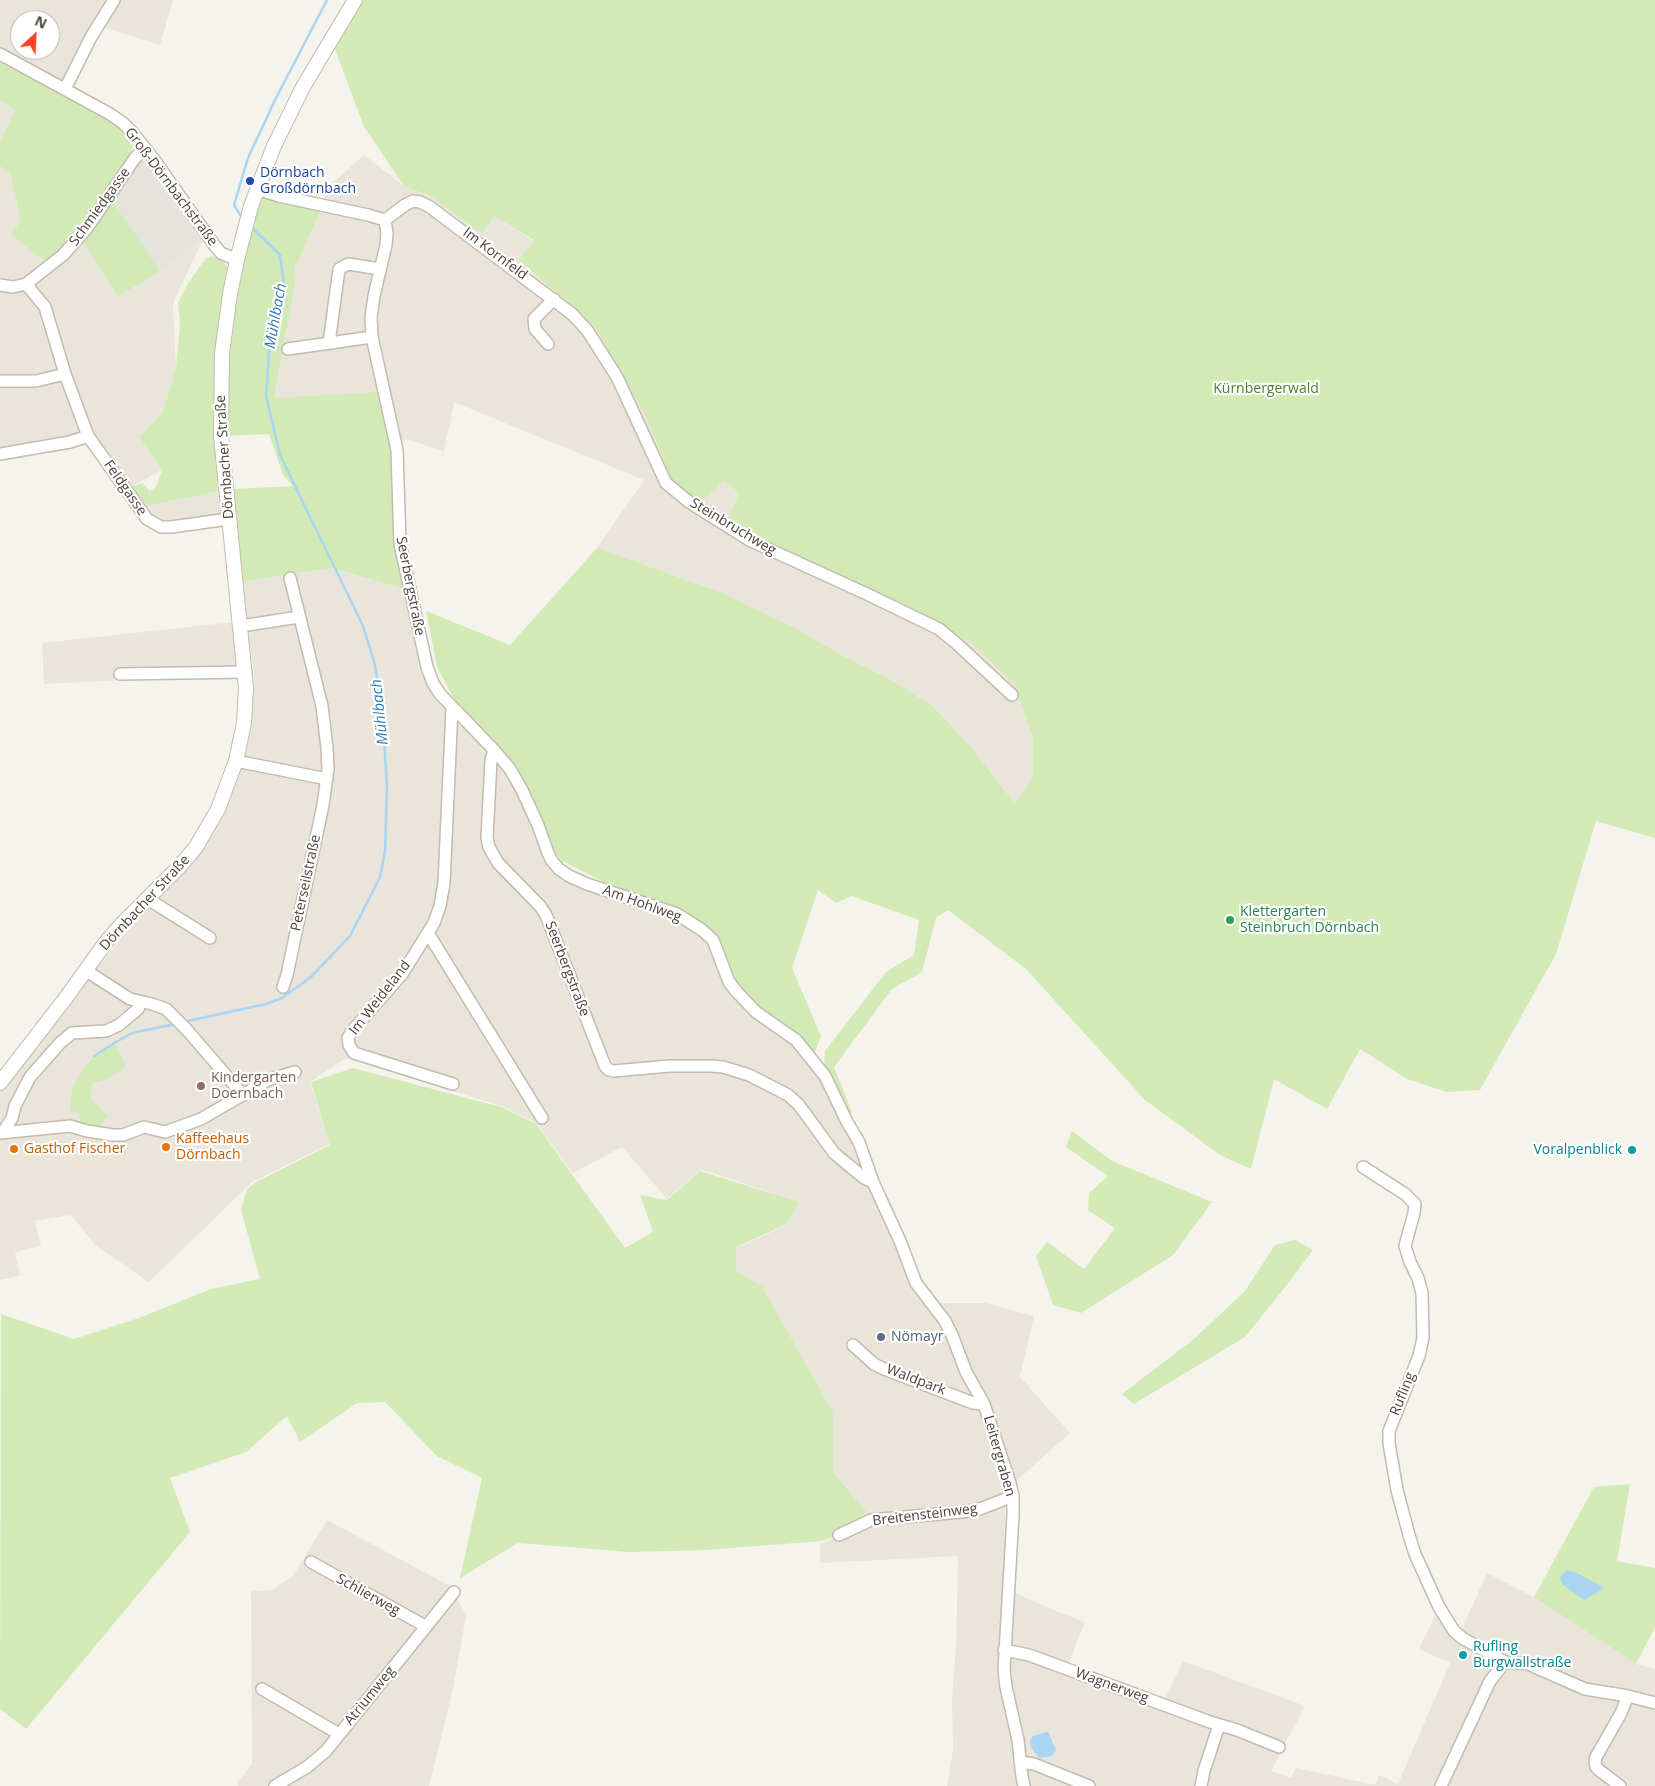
<!DOCTYPE html>
<meta charset="utf-8">
<style>
body{margin:0}
#map{position:relative;width:1655px;height:1786px;overflow:hidden;background:#f6f3ec;font-family:"Open Sans",sans-serif}
canvas{display:block}
.north{position:absolute;left:10px;top:10px;width:50px;height:50px;box-sizing:border-box;background:#fff;border:1px solid #b7b4b0;border-radius:50%;rotate:25deg;font-size:14px;font-weight:700;line-height:20px;text-align:center;color:#4b4439}
.north::after{content:'';display:block;margin:auto;width:18px;height:22px;background:#fc3f1d;clip-path:polygon(50% 0,100% 100%,50% 72%,0 100%)}
</style>
<div id="map">
<canvas width="1655" height="1786"></canvas>
<div class="north">N</div>
</div>
<script>
const context = document.querySelector('canvas').getContext('2d');
context.lineJoin = 'round';
function fillPath(path, color) {
  context.fillStyle = color;
  context.fill(path, 'evenodd');
}
function shape(rows) {
  const path = new Path2D();
  for (const r of rows) {
    path.moveTo(r[0], r[1]);
    for (let i = 2; i < r.length; i += 2) path.lineTo(r[i], r[i + 1]);
  }
  return path;
}
function trace(path, color, width, dash) {
  context.strokeStyle = color;
  context.lineWidth = width;
  context.lineCap = dash ? 'butt' : 'round';
  context.setLineDash(dash || []);
  context.stroke(path);
}
function drawText(font, color, halo, rows, align = 'center') {
  context.font = font + ' "Open Sans",sans-serif';
  context.lineWidth = 4.5;
  context.setLineDash([]);
  context.textBaseline = 'middle';
  context.strokeStyle = halo;
  context.fillStyle = color;
  for (const [text, x, y, turn = 0] of rows) {
    context.save();
    context.translate(x, y);
    context.rotate((+turn || 0) * Math.PI / 180);
    context.textAlign = isNaN(turn) ? turn : align;
    if (halo) context.strokeText(text, 0, 0);
    context.fillText(text, 0, 0);
    context.restore();
  }
}
fillPath(shape([
 [0,0,173,0,160,45,102,27,71,87,0,50],
 [20,20,50,20,50,50,20,50],
 [0,101,15,110,0,142],
 [364,155,404,186,430,196,482,232,494,216,534,241,519,260,595,327,646,416,671,479,723,481,739,493,729,520,824,574,900,602,969,641,1014,684,1033,738,1033,777,1015,804,971,747,934,707,895,682,845,657,795,628,723,593,597,548,644,480,454,402,444,452,408,439,391,446,274,398,296,278,295,268,324,204,327,188],
 [0,166,10,174,21,220,11,234,82,241,118,297,160,271,204,238,176,296,173,307,176,367,163,412,139,437,162,470,128,488,92,437,0,453],
 [220,491,224,514,168,525,156,521,142,507],
 [331,568,405,589,428,687,452,708,492,750,524,799,553,864,681,917,713,947,721,968,794,1042,841,1107,915,1289,936,1303,986,1303,1034,1316,1020,1377,1070,1433,1006,1490,1003,1587,1053,1610,1085,1622,1067,1667,1162,1705,1183,1661,1305,1706,1271,1771,1291,1778,1296,1768,1375,1785,1379,1775,1398,1784,1450,1663,1419,1649,1437,1611,1461,1631,1487,1573,1534,1597,1636,1664,1655,1669,1655,1786,947,1786,953,1750,952,1699,956,1648,958,1556,820,1563,820,1545,839,1535,867,1512,833,1472,833,1412,762,1286,736,1272,736,1248,787,1225,798,1202,701,1169,667,1199,622,1147,573,1173,536,1123,501,1106,346,1058,310,1082,330,1144,252,1182,149,1282,95,1245,71,1215,35,1221,41,1246,15,1252,20,1276,0,1280,0,1091,121,938,199,855,215,829,232,792,244,757,252,709,254,674,241,582],
 [234,622,238,675,44,684,42,643],
 [327,1520,450,1586,466,1615,453,1689,429,1786,238,1786,238,1782,252,1764,251,1591,272,1590,293,1576]
]), '#eae5da');
fillPath(shape([
 [143,161,151,165,204,238,160,271,115,204,130,172,137,163]
]), '#e6e2dd');
fillPath(shape([
 [361,0,1655,0,1655,838,1596,821,1556,954,1480,1090,1447,1092,1407,1079,1360,1049,1327,1109,1274,1079,1251,1169,1220,1155,1145,1100,1026,969,948,910,936,918,922,972,892,989,834,1067,852,1112,849,1116,824,1067,825,1051,886,972,914,955,919,920,852,896,836,903,818,890,792,968,821,1036,813,1057,748,999,735,982,722,945,701,922,662,904,604,882,562,861,555,852,522,779,454,699,437,667,426,611,510,645,597,548,723,593,795,628,845,657,895,682,934,707,971,747,1015,804,1033,777,1033,738,1014,684,969,641,900,602,824,574,728,520,739,493,723,481,701,503,671,479,646,416,595,327,519,260,534,240,494,216,482,233,430,196,404,186,364,127,335,49],
 [0,57,69,95,125,130,133,142,131,155,81,231,48,264,11,234,21,220,10,174,0,166,0,142,15,110,0,101],
 [130,172,115,204,160,271,118,297,82,241],
 [263,197,322,208,295,268,296,278,274,398,380,392,391,446,405,589,331,568,241,582,233,489,293,486,283,475,269,434,227,436,227,378,232,318,243,263,254,217],
 [212,256,219,258,226,265,229,275,220,491,142,507,128,488,142,483,150,491,156,487,162,470,139,437,163,412,176,367,180,324,178,303,188,283,206,258],
 [115,1045,126,1066,107,1079,93,1083,90,1089,91,1099,108,1115,99,1128,87,1128,80,1121,79,1112,70,1112,72,1089,79,1075,94,1056],
 [353,1068,501,1107,536,1124,625,1248,653,1232,640,1195,667,1200,700,1171,799,1202,787,1224,736,1247,736,1271,762,1286,833,1412,833,1472,867,1512,839,1535,822,1541,706,1550,630,1552,518,1543,460,1578,482,1478,437,1456,385,1402,357,1403,300,1442,287,1416,246,1452,170,1478,190,1532,26,1729,0,1709,1,1314,74,1339,139,1318,211,1289,260,1279,241,1210,247,1189,256,1182,330,1145,311,1082],
 [1072,1131,1112,1161,1212,1202,1173,1255,1081,1313,1053,1305,1036,1256,1047,1242,1084,1269,1115,1228,1088,1210,1089,1193,1108,1176,1066,1147],
 [1295,1240,1313,1250,1282,1291,1245,1337,1134,1404,1122,1394,1194,1339,1245,1291,1275,1245],
 [1630,1484,1617,1561,1655,1568,1655,1627,1636,1664,1534,1597,1594,1487]
]), '#d2eab5');
fillPath(shape([
 [1566,1570,1577,1573,1605,1588,1584,1600,1562,1584,1560,1578],
 [1048,1732,1056,1750,1052,1756,1039,1758,1031,1747,1030,1741,1033,1736]
]), '#a9d4f2');
trace(shape([
 [241,216,234,205,248,158,275,100,327,0],
 [183,1022,266,1004,282,998,311,977,350,936,380,877,385,852,387,786,383,722,375,665,363,626,280,455,266,396,270,339,284,284,280,255,251,227],
 [94,1056,116,1042,132,1033,176,1024]
]), '#a9d4f2', 2.5);
const minor = shape([
 [0,54,110,114,123,123,133,133,155,161,215,246,221,253,237,260],
 [65,89,91,37,114,0],
 [257,189,279,196,368,215,385,220,387,233,386,245,374,296,371,317,372,337,397,450,400,544,427,667,433,683,440,694,494,750,491,760,487,838,489,847,498,863,540,906,546,915,605,1066,609,1070,614,1071,669,1066,711,1066,723,1067,749,1075,788,1095,799,1105,834,1153,864,1178,873,1182],
 [385,220,405,205,413,201,420,202,430,207,572,314,587,330,617,377,666,483,689,502,751,541,869,595,939,629,956,643,1012,695],
 [26,284,45,307,65,374,88,436,147,519,161,527,171,527,229,519],
 [0,285,13,287,26,284,63,255,87,228,135,158,145,148],
 [329,343,339,269,348,264,380,269],
 [548,344,535,329,534,319,554,299],
 [288,349,372,337],
 [0,381,36,381,65,374],
 [0,454,70,442,88,436],
 [241,626,299,617],
 [120,674,246,672],
 [452,708,444,883,440,906,434,923,402,974,352,1031,348,1038,349,1045,354,1053,453,1084],
 [494,750,510,769,522,790,538,825,548,853,552,861,559,869,569,876,587,884,677,914,702,930,713,940,729,982,736,991,756,1012,796,1040,825,1076,847,1122,859,1142,873,1182,900,1241,916,1283,945,1321,952,1335,966,1372,984,1404,1010,1483,1013,1496,1013,1515,1004,1670,1006,1687,1018,1740,1022,1777,1024,1786],
 [236,761,327,779],
 [148,899,210,938],
 [428,933,542,1118],
 [85,970,130,999,152,1004,166,1009,187,1030,243,1095],
 [283,987,287,975,323,805,328,769,327,748,322,706,290,578],
 [3,1132,12,1118,15,1106,30,1077,60,1043,72,1033,106,1031,119,1025,138,1009,140,1002],
 [0,1133,70,1126,87,1131,113,1135,123,1135,144,1127,165,1132,201,1119,270,1079,295,1072],
 [1363,1167,1405,1194,1415,1204,1414,1213,1405,1246,1410,1262,1418,1278,1422,1293,1423,1338,1419,1356,1389,1431,1389,1443,1397,1490,1409,1535,1415,1554,1439,1607,1454,1631,1462,1638,1505,1662,1490,1681,1441,1786],
 [853,1345,874,1364,884,1369,973,1403,984,1404],
 [839,1535,871,1520,961,1512,980,1509,1013,1496],
 [311,1562,425,1626],
 [1004,1650,1029,1655,1210,1722,1237,1730,1279,1747],
 [1505,1662,1528,1664,1585,1689,1628,1696,1655,1703],
 [262,1689,339,1734],
 [1020,1762,1034,1764,1089,1786],
 [275,1786,307,1767,326,1751,454,1592],
 [1201,1786,1204,1771,1219,1725],
 [1620,1786,1599,1770,1596,1767,1595,1762,1596,1757,1621,1713,1628,1696]
]);
const tertiary = shape([
 [0,1083,65,999,106,942,120,926,180,866,196,847,218,809,236,761,244,723,246,688,221,436,222,353,230,294,237,260,251,206,274,146,303,87,355,0]
]);
trace(minor, '#c2bbae', 14);
trace(tertiary, '#c2bbae', 16);
trace(minor, '#fff', 11);
trace(tertiary, '#fff', 14);
for (const [x, y, r, color] of [
 [250,181,5,"#1a4fb4"],
 [1230,920,5,"#2e9e5b"],
 [201,1086,5,"#8d6e63"],
 [166,1147,5,"#e8710a"],
 [14,1149,5,"#e8710a"],
 [1632,1150,5,"#0f9aa8"],
 [881,1337,5,"#5c6f8a"],
 [1463,1655,5,"#0f9aa8"]
]) {
  const dot = new Path2D();
  dot.arc(x, y, r, 0, 2 * Math.PI);
  context.fillStyle = color;
  context.fill(dot);
  trace(dot, '#fff', 2);
}
drawText('14px', '#164399', '#fff', [
 ["Dörnbach",260,173],
 ["Großdörnbach",260,189]
], 'left');
drawText('14px', '#4b4439', '#fff', [
 ["Groß-Dörnbachstraße",171,187,53],
 ["Schmiedgasse",100,207,-54],
 ["Im Kornfeld",495,254,37],
 ["Dörnbacher Straße",225,457,-94],
 ["Feldgasse",125,488,55],
 ["Steinbruchweg",733,527,31],
 ["Seerbergstraße",410,586,79],
 ["Peterseilstraße",306,883,-78],
 ["Dörnbacher Straße",145,903,-47],
 ["Am Hohlweg",642,904,20],
 ["Seerbergstraße",567,969,69],
 ["Im Weideland",380,998,-52],
 ["Waldpark",916,1380,21],
 ["Rufling",1403,1394,-68],
 ["Leitergraben",999,1456,74],
 ["Breitensteinweg",925,1515,-7],
 ["Schlierweg",368,1595,29],
 ["Wagnerweg",1112,1686,20],
 ["Atriumweg",370,1696,-51]
]);
drawText('14px', '#4a7f2a', '#fff', [
 ["Kürnbergerwald",1266,389]
]);
drawText('14px', '#27864d', '#fff', [
 ["Klettergarten",1240,912],
 ["Steinbruch Dörnbach",1240,928]
], 'left');
drawText('14px', '#785e54', '#fff', [
 ["Kindergarten",211,1078],
 ["Doernbach",211,1094]
], 'left');
drawText('14px', '#c56008', '#fff', [
 ["Kaffeehaus",176,1139],
 ["Dörnbach",176,1155],
 ["Gasthof Fischer",24,1149]
], 'left');
drawText('14px', '#0d838f', '#fff', [
 ["Voralpenblick",1622,1150],
 ["Rufling",1473,1647,"left"],
 ["Burgwallstraße",1473,1663,"left"]
], 'right');
drawText('14px', '#4e5e75', '#fff', [
 ["Nömayr",891,1337]
], 'left');
drawText('italic 15px', '#2e7ab2', '#fff', [
 ["Mühlbach",276,316,-80],
 ["Mühlbach",380,712,-96]
]);
</script>
